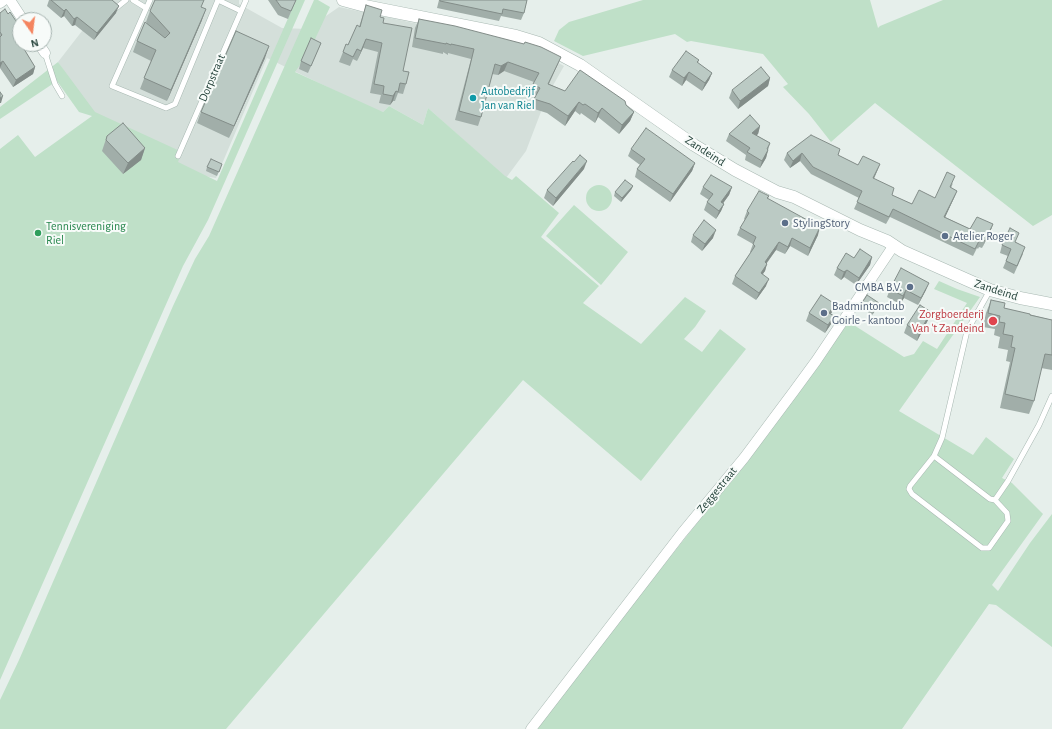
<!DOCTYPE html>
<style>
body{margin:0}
#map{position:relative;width:1052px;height:729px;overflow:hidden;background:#e6efeb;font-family:"Alegreya Sans",sans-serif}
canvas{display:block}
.north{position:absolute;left:12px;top:12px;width:40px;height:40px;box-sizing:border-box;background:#f7fbf9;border:1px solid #a3b1ad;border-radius:50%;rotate:166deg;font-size:11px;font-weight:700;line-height:16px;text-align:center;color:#24423a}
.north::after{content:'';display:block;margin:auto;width:14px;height:18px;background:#f4845f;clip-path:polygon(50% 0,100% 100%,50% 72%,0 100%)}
</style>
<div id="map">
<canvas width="1052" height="729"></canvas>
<div class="north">N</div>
</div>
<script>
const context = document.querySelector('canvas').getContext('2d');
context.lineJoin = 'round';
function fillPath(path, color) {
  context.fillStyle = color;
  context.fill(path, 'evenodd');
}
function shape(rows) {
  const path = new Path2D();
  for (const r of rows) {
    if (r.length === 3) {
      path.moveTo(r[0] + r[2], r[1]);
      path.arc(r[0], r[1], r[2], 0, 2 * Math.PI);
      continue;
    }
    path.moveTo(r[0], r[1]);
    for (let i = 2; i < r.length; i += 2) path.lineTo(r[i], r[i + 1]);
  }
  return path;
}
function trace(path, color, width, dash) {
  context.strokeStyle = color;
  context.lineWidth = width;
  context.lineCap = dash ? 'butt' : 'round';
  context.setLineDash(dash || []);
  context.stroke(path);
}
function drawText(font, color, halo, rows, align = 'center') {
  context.font = font + ' "Alegreya Sans",sans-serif';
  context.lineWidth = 4;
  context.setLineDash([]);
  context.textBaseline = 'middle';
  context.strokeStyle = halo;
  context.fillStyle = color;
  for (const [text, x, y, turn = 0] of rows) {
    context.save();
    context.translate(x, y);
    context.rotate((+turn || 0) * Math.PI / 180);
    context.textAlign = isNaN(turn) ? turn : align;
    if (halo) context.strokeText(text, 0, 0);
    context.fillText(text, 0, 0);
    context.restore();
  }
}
fillPath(shape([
 [106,0,239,0,239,4,282,28,307,29,339,7,479,37,538,52,564,66,547,96,526,151,506,178,428,108,423,125,389,106,383,112,377,111,267,58,216,178,185,173,90,113,58,62]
]), '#d4dfda');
fillPath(shape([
 [296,0,305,0,208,220,183,266,0,680,0,149,18,135,35,157,92,116,79,112,57,81,0,119,0,107,58,62,95,112,182,152,178,162,217,181],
 [314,0,318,0,330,7,310,50,295,72,383,112,389,106,423,125,428,108,505,176,512,180,516,176,559,213,541,237,599,286,583,303,641,344,685,297,706,311,695,327,684,339,702,352,720,329,746,349,641,481,523,380,226,729,0,729,0,700,19,660,173,306,195,259,209,236],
 [643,0,870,0,878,28,880,26,943,0,1052,0,1052,215,1033,226,875,103,831,142,809,114,783,87,788,84,763,54,691,41,687,42,675,34,583,56,554,41,559,30,569,22],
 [599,198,13],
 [574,205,628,252,601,285,546,236],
 [939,281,957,289,980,297,899,411,973,455,986,437,1014,459,1002,478,1012,483,1043,514,992,585,998,591,1030,543,1052,514,1052,647,996,605,989,604,902,729,536,729,598,648,747,460,849,322,904,357,914,354,923,341,937,349,967,303,934,289]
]), '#bfe0c8');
const service = shape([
 [133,0,146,8],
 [150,0,112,86,166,108,175,104,218,0],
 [218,0,241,11],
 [116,8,126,0],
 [45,53,55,84,62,96],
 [178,156,246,0],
 [934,456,990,499,995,500,1007,513,1008,521,989,548,982,548,912,494,909,489,910,486,934,456,942,438,967,331,990,290],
 [995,500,1008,481,1039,425,1052,396]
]);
const minor = shape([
 [10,0,23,20],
 [0,3,4,0],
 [39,44,45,53],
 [531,729,682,533,744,458,794,391,816,361,894,245]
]);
const tertiary = shape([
 [343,0,365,6,516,36,539,43,580,65,694,145,735,170,777,192,794,197,860,230,887,241,902,251,990,290,1020,298,1052,304]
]);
trace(service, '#a8b8b2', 6);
trace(minor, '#a8b8b2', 11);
trace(tertiary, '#a8b8b2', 13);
trace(service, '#fff', 5);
trace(minor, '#fff', 10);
trace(tertiary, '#fff', 12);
fillPath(shape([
 [49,0,112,0,116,13,94,40,75,25,72,26,64,16,61,18,47,6],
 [268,0,296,0,288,19,278,15],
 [439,0,527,0,524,13,521,20,501,16,499,21,437,8],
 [366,5,380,17,383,23,403,71,406,84,403,94,398,93,395,101,393,101,390,105,379,103,381,95,370,93,378,52,363,48,357,61,353,59,350,66,339,62,343,52,348,45,359,27],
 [202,7,202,20,167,101,140,89,151,61,133,52,137,41,147,23,146,22,150,11],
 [0,13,8,14,20,27,20,40,19,41,35,67,33,74,13,87,0,68,0,69],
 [419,19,561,57,549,84,565,91,626,105,634,112,630,121,619,134,598,117,595,123,581,113,580,115,575,111,565,126,547,113,531,108,535,96,529,93,534,82,504,71,498,75,492,74,481,117,478,126,455,120,471,59,448,53,448,55,443,52,443,54,412,47,415,28],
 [321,43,308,73,299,69,301,61],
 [265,58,229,138,197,123,201,112],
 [699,60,698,63,712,73,709,80,702,91,686,80,682,86,669,77,672,70],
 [770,78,768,86,738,109,729,98,732,90],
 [760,126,758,134,756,135,770,143,766,158,760,168,745,160,746,155,726,141,729,134],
 [107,136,145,148,141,160,123,174,102,151],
 [631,149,695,163,692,171,670,202,635,177,637,169,640,165,628,156],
 [787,153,838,155,858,165,880,164,874,179,892,195,912,204,935,198,953,183,951,188,957,191,954,198,945,217,970,229,993,224,990,232,982,248,979,247,978,249,977,248,973,256,890,217,886,224,854,209,859,198,811,174,800,161,790,168,784,160],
 [222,164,217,176,206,171,207,167],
 [584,169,553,206,544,198,547,190],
 [633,186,631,190,621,202,614,196,615,192],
 [703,187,732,187,729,195,723,203,724,204,721,211,716,219,704,210,707,202,709,200,700,194],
 [769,196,768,199,818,235,808,256,790,246,785,254,776,250,767,263,765,271,763,274,766,286,756,300,732,284,735,276,751,252,750,252,753,244,737,235,740,228,745,220,744,219,747,211],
 [693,235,713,238,702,251,691,242],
 [1016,242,1023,254,1014,274,1003,268,1008,256,1000,253,1002,245],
 [872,257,870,265,856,285,844,277,841,280,834,275,837,268,854,258],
 [890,289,926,290,918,305,904,298,900,304,887,297],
 [991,300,1004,308,1052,320,1052,370,1041,368,1034,401,1029,414,1000,408,1010,362,1006,361,1008,350,998,348,1000,337,994,335,995,329,983,327,986,313],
 [862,303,879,303,878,307,872,315,861,307],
 [835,304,831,314,834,316,831,324,825,333,806,321,809,313],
 [928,320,917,341,904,333,907,325]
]), '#a1aea9');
fillPath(shape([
 [119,6,116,13,94,40,97,33],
 [66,9,64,16,61,18,64,11],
 [206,9,202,20,167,101,171,90],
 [77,17,75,25,72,26,74,19],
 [20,35,20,40,14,44,17,37],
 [366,39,363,48,357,61,361,51],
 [269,46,265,58,229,138,234,126],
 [3,61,0,68,0,69,0,63],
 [508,62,504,71,498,75,501,66],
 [35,67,33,74,13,87,16,80],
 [689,72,686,80,682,86,684,78],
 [712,73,709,80,702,91,705,83],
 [770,78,768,86,738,109,740,101],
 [396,91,393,101,390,105,393,96],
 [3,96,1,103,0,103,0,98],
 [579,102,575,111,565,126,568,116],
 [602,108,598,117,595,123,598,113],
 [634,112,630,121,619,134,622,125],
 [760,126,758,134,750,141,752,133],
 [145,148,141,160,123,174,128,163],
 [768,150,766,158,760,168,762,161],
 [802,153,800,161,790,168,793,161],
 [587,161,584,169,553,206,556,198],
 [695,163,692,171,670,202,673,194],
 [880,164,877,171,870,186,873,178],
 [633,186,631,190,621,202,622,198],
 [732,187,729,195,719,209,721,202],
 [957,191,954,198,942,224,944,217],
 [724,204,721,211,716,219,719,211],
 [993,224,990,232,982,248,985,241],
 [820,227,818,235,808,256,810,248],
 [716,230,713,238,702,251,705,244],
 [792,238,790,246,785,254,788,247],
 [779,242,776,250,762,269,765,262],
 [872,257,870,265,856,285,859,278],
 [767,264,765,271,758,280,761,273],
 [847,270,844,277,841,280,844,272],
 [769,279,766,286,756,300,759,293],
 [929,283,926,290,918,305,921,298],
 [906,290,904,298,900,304,903,296],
 [879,303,878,307,872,315,874,311],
 [835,304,832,312,826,321,829,313],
 [931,312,928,320,917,341,919,333],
 [834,316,831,324,825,333,828,325]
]), '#838d89');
const building = shape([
 [51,0,112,0,119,6,97,33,77,17,74,19,66,9,64,11,51,0],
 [155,0,204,0,201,7,206,9,171,90,144,78,156,50,137,41,145,22,165,38,170,33,150,11,155,0],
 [276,0,296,0,291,11,281,7,276,0],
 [440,0,527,0,524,13,503,9,502,14,440,1,440,0],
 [366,5,382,10,380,17,384,18,383,23,412,28,403,71,409,72,406,84,400,83,398,92,396,91,393,96,383,94,384,86,374,84,382,43,366,39,361,51,357,49,353,57,343,52,346,44,348,45,357,25,360,27,366,5],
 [5,9,8,14,10,12,20,27,20,35,17,37,20,42,20,44,21,44,35,67,16,80,3,61,0,63,0,37,2,35,0,32,0,13,5,9],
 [419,19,455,26,524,44,525,42,541,47,561,57,548,84,565,91,580,70,625,101,626,105,634,112,622,125,602,108,598,113,585,104,583,105,579,102,568,116,550,104,534,99,540,88,533,84,539,73,508,62,501,66,495,64,481,117,459,111,474,49,451,44,451,45,446,43,446,44,415,38,419,19],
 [236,31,269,46,234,126,201,112,236,31],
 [311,38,321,43,311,66,301,61,311,38],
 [686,51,699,60,697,62,712,73,705,83,689,72,684,78,672,70,686,51],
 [761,67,770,78,740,101,732,90,761,67],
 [0,92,3,96,0,98,0,92],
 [750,115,760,126,752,133,770,143,767,149,768,150,762,161,747,152,750,148,729,134,750,115],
 [123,123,145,148,128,163,106,140,107,136,123,123],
 [646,128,695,163,673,194,637,169,645,159,631,149,646,128],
 [811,135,840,149,838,155,858,165,863,156,880,164,873,178,894,188,892,195,912,204,919,190,935,198,947,172,955,176,950,187,957,191,944,217,970,229,977,217,993,224,985,241,982,239,981,241,979,241,975,249,893,209,889,217,857,202,862,191,813,167,802,153,793,161,787,153,811,135],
 [580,155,587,161,556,198,547,190,573,161,574,162,580,155],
 [211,159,222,164,219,172,207,167,211,159],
 [711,175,732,187,721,202,724,204,719,211,707,202,713,194,703,187,711,175],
 [625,180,633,186,622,198,615,192,625,180],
 [759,191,769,196,767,198,820,227,810,248,792,238,788,247,779,242,765,262,767,264,761,273,769,279,759,293,735,276,755,246,753,244,756,237,740,228,749,213,747,211,759,191],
 [704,220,716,230,705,244,693,235,704,220],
 [1010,228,1019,233,1015,242,1025,247,1017,266,1006,261,1011,249,1002,245,1010,228],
 [860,249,872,257,859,278,847,270,844,272,837,268,846,253,854,258,860,249],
 [901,268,929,283,921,298,906,290,903,296,890,289,901,268],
 [821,295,835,304,829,313,834,316,828,325,809,313,821,295],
 [867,295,879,303,874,311,862,303,867,295],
 [991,300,1005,303,1004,308,1030,314,1030,315,1052,320,1052,355,1045,354,1034,401,1005,394,1015,348,1011,347,1013,336,1003,334,1005,323,999,322,1000,316,988,313,991,300],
 [920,305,931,312,919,333,907,325,920,305]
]);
fillPath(building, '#bbcac4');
trace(building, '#838d89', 1);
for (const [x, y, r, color] of [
 [473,98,4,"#0f9aa8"],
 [785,223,4,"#5c6f8a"],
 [38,233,4,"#2e9e5b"],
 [945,236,4,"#5c6f8a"],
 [910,287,4,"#5c6f8a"],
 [824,313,4,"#5c6f8a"],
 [993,321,5,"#e0444e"]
]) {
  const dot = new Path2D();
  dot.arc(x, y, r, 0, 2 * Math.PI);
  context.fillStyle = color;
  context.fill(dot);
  trace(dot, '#f7fbf9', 1.5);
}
drawText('12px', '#24423a', '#f7fbf9', [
 ["Dorpstraat",212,78,-67],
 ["Zandeind",705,151,33],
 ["Zandeind",996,290,18],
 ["Zeggestraat",717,490,-51]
]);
drawText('12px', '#0d838f', '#f7fbf9', [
 ["Autobedrijf",481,91],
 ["Jan van Riel",481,105]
], 'left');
drawText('12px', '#4e5e75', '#f7fbf9', [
 ["StylingStory",793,223],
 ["Atelier Roger",953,236],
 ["CMBA B.V.",902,287,"right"],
 ["Badmintonclub",832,306],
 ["Goirle - kantoor",832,320]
], 'left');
drawText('12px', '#27864d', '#f7fbf9', [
 ["Tennisvereniging",46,226],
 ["Riel",46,240]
], 'left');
drawText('12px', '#be3a42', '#f7fbf9', [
 ["Zorgboerderij",984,314],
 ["Van 't Zandeind",984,328]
], 'right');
</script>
